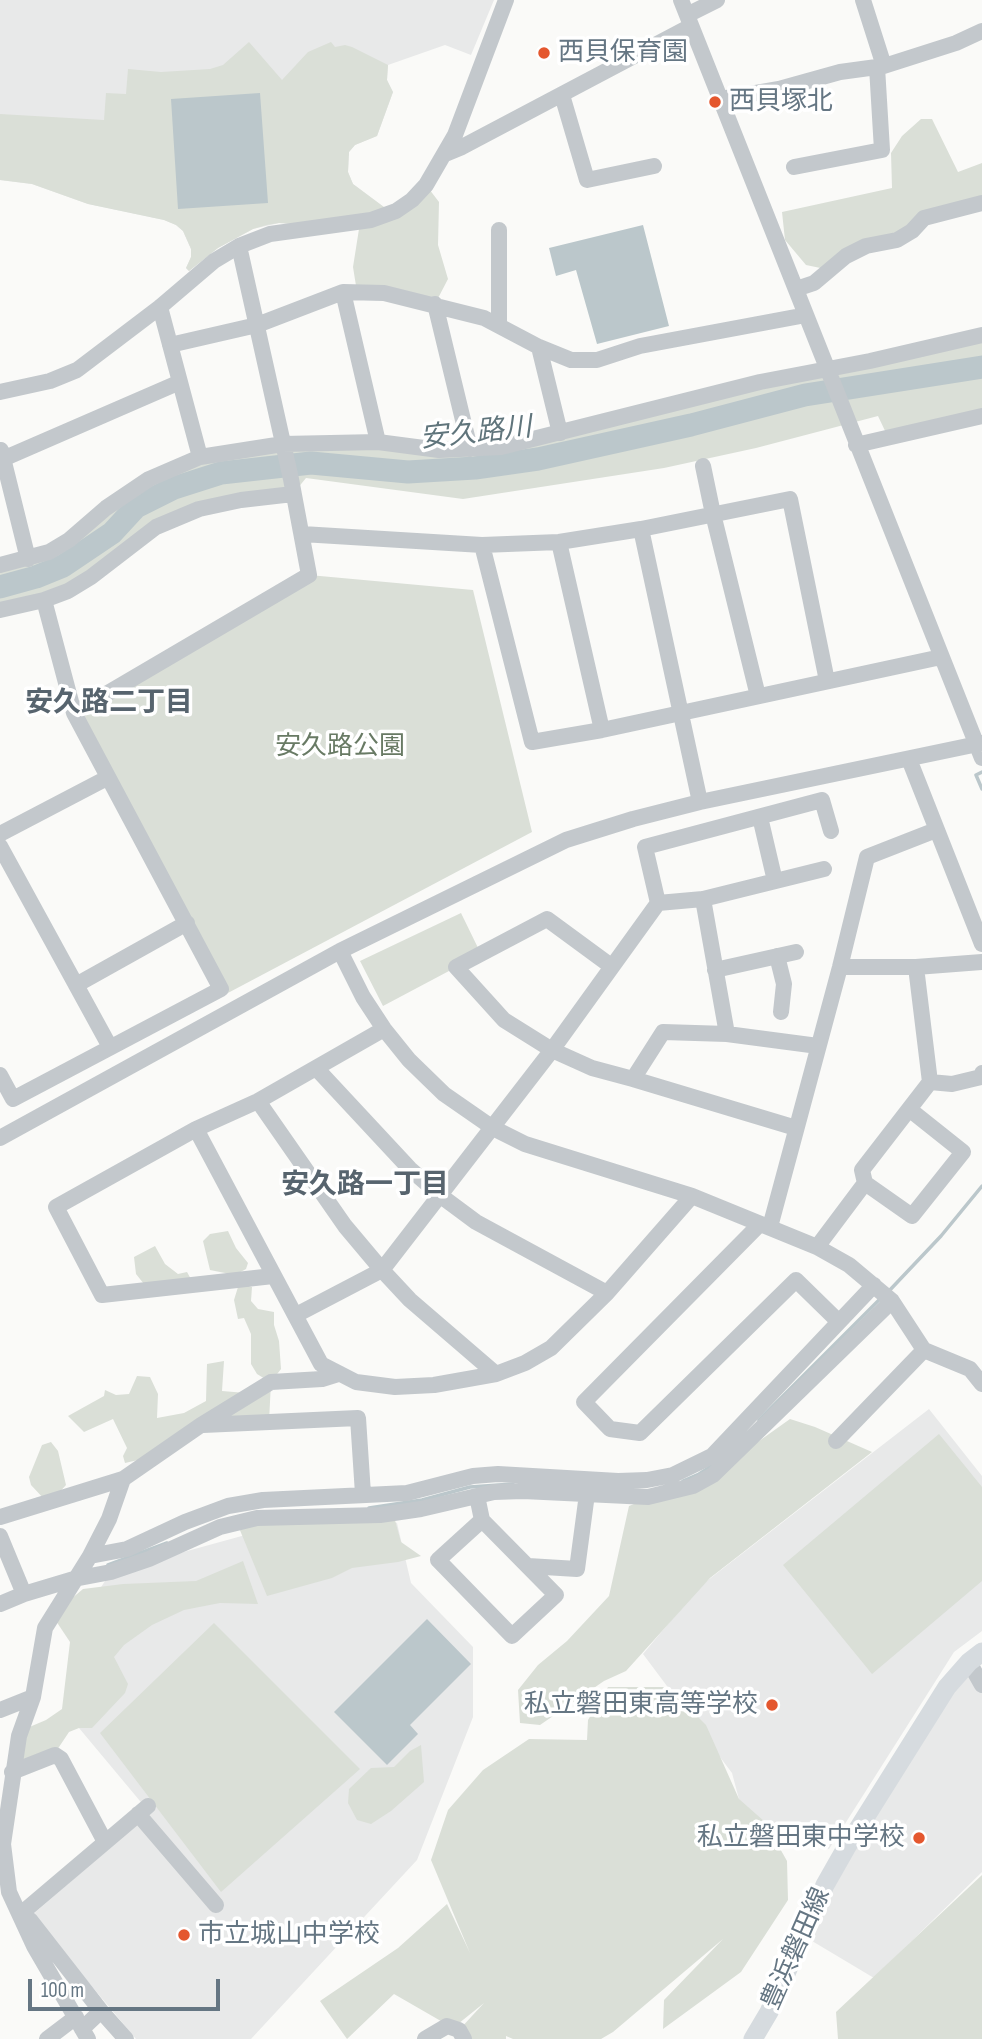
<!DOCTYPE html>
<meta charset="utf-8">
<style>
body{margin:0}
#map{position:relative;width:982px;height:2039px;overflow:hidden;background:#fafaf8;font-family:"Sofia Sans Condensed",sans-serif}
canvas{display:block}
.scale{position:absolute;left:28px;top:1979px;width:192px;height:32px;box-sizing:border-box;border:4px solid #657683;border-top:0;padding-left:9px;font-size:21px;line-height:24px;white-space:nowrap;color:#657683;-webkit-text-stroke:5px #fff;paint-order:stroke}
</style>
<div id="map">
<canvas width="982" height="2039"></canvas>
<div class="scale">100 m</div>
</div>
<script>
const context = document.querySelector('canvas').getContext('2d');
context.lineJoin = 'round';
function fillPath(path, color) {
  context.fillStyle = color;
  context.fill(path, 'evenodd');
}
function shape(rows) {
  const path = new Path2D();
  for (const r of rows) {
    path.moveTo(r[0], r[1]);
    for (let i = 2; i < r.length; i += 2) path.lineTo(r[i], r[i + 1]);
  }
  return path;
}
function trace(path, color, width, dash) {
  context.strokeStyle = color;
  context.lineWidth = width;
  context.lineCap = dash ? 'butt' : 'round';
  context.setLineDash(dash || []);
  context.stroke(path);
}
function drawText(font, color, halo, rows, align = 'center') {
  context.font = font + ' "Sofia Sans Condensed","Noto Sans JP",sans-serif';
  context.lineWidth = 7;
  context.setLineDash([]);
  context.textBaseline = 'middle';
  context.strokeStyle = halo;
  context.fillStyle = color;
  for (const [text, x, y, turn = 0] of rows) {
    context.save();
    context.translate(x, y);
    context.rotate((+turn || 0) * Math.PI / 180);
    context.textAlign = isNaN(turn) ? turn : align;
    if (halo) context.strokeText(text, 0, 0);
    context.fillText(text, 0, 0);
    context.restore();
  }
}
fillPath(shape([
 [0,0,494,0,471,55,445,45,388,65,387,80,393,92,377,136,355,145,349,152,348,172,353,184,392,213,330,226,279,223,253,229,218,248,189,271,186,268,191,257,191,249,183,231,176,225,164,220,88,204,32,184,0,180],
 [929,1409,982,1476,982,1631,954,1652,829,1849,743,1814,732,1773,643,1654,699,1587],
 [380,1515,397,1523,411,1583,473,1647,473,1717,417,1860,251,2039,136,2039,32,1915,150,1813,79,1728,78,1622,111,1572,249,1534],
 [969,1662,982,1685,982,1872,874,1978,802,1935]
]), '#e8e9e9');
fillPath(shape([
 [249,42,282,80,308,52,331,42,335,47,345,45,352,47,388,65,387,80,393,92,377,136,355,145,349,152,348,172,353,184,392,213,426,185,439,202,438,245,448,279,435,304,357,292,353,267,359,229,279,223,267,225,253,229,218,248,189,271,186,268,191,257,191,249,183,231,176,225,164,220,88,204,32,184,0,180,0,114,104,120,106,93,126,94,128,69,161,72,210,69,223,65],
 [921,119,932,119,958,172,982,163,982,204,924,218,830,270,806,265,785,240,782,212,892,188,891,153,902,136],
 [982,337,982,413,887,435,878,416,756,448,664,468,463,499,306,478,293,494,199,509,63,593,0,608,0,565,55,549,123,499,200,457,300,444,461,451],
 [309,575,473,590,532,832,226,994,74,713],
 [461,913,481,954,383,1006,360,961],
 [228,1231,236,1248,248,1263,246,1269,235,1275,210,1270,203,1241,210,1234],
 [155,1246,165,1264,178,1274,187,1272,192,1281,144,1284,136,1274,134,1257],
 [245,1285,252,1287,251,1301,258,1309,274,1312,274,1325,279,1341,281,1369,271,1382,269,1422,200,1425,147,1458,125,1463,123,1456,127,1448,113,1419,84,1432,68,1416,104,1396,105,1390,116,1395,129,1394,137,1376,150,1377,158,1394,157,1418,184,1413,206,1401,207,1364,224,1361,222,1391,246,1393,270,1382,257,1374,251,1364,251,1334,244,1318,238,1319,234,1300,238,1287],
 [790,1419,815,1427,872,1452,710,1578,626,1671,604,1681,540,1725,520,1723,518,1690,538,1665,567,1641,609,1596,629,1506,717,1471],
 [939,1434,982,1487,982,1581,872,1674,783,1565],
 [51,1442,58,1451,66,1485,57,1495,45,1500,31,1485,29,1477,42,1445],
 [393,1513,401,1542,421,1556,398,1562,352,1568,332,1578,267,1596,237,1523],
 [243,1561,258,1604,220,1603,184,1610,152,1625,124,1645,114,1657,128,1684,125,1693,92,1728,79,1728,69,1732,57,1750,12,1772,20,1731,46,1720,62,1709,70,1642,52,1615,83,1589,123,1584,196,1581],
 [214,1623,360,1769,221,1892,100,1733],
 [608,1687,668,1687,706,1725,739,1799,765,1822,787,1861,788,1900,741,1972,663,2029,664,2000,723,1939,613,2032,601,2039,513,2039,506,2036,506,2039,464,2039,459,2030,484,2003,453,2028,394,1994,347,2039,320,2001,398,1948,447,1904,470,1953,431,1860,448,1810,483,1770,529,1739,587,1740,588,1720],
 [421,1745,424,1782,391,1811,371,1824,357,1820,348,1803,349,1789,371,1768,394,1767,410,1751],
 [982,1875,982,2039,838,2039,836,2012]
]), '#dadfd7');
fillPath(shape([
 [260,93,268,203,178,209,171,99],
 [643,225,669,326,597,344,576,270,556,276,549,248],
 [427,1619,471,1664,410,1725,418,1734,387,1765,334,1712]
]), '#bbc7cb');
trace(shape([
 [982,772,976,775,982,789],
 [888,1292,941,1236,982,1186],
 [759,1420,882,1297],
 [683,1481,699,1474,713,1465],
 [369,1508,422,1500,470,1487,513,1484],
 [108,1565,167,1543]
]), '#bbc7cb', 3.5);
trace(shape([
 [0,587,36,577,63,566,112,533,136,507,174,488,221,473,311,463,408,472,475,468,538,459,691,425,805,395,982,367]
]), '#bbc7cb', 23);
trace(shape([
 [681,0,982,758],
 [863,0,884,66],
 [687,15,717,0],
 [562,95,587,180,654,166],
 [721,99,779,89,840,72,884,66,956,43,982,31],
 [445,154,462,147,691,26],
 [794,167,882,150,877,67],
 [796,289,814,283,846,256,866,246,897,240,912,231,924,218,982,203],
 [343,292,378,442],
 [435,304,470,449],
 [160,307,200,457],
 [499,325,499,230],
 [170,345,257,325,343,292,384,293,484,318,539,347,571,360,597,360,640,346,806,315],
 [539,347,560,433],
 [0,392,50,381,77,370,160,307,214,261,239,246,270,234,371,220,396,211,412,200,426,185,455,135,506,0],
 [856,445,982,416],
 [1,450,28,559],
 [3,459,180,382],
 [703,466,713,514,758,696],
 [641,529,700,802],
 [302,534,482,545,559,542,641,529,790,499,827,681],
 [559,542,602,730],
 [482,545,532,742,602,730,941,657],
 [0,565,49,552,69,540,106,508,149,479,200,457,283,444,378,442,439,450,501,447,760,382,870,361,982,335],
 [0,610,44,600,68,591,91,577,156,527,199,509,241,500,293,494],
 [74,713,309,575,291,479,239,246],
 [909,759,982,944],
 [760,817,775,881],
 [0,834,107,778],
 [0,846,110,1047],
 [703,899,727,1034],
 [658,903,703,899,824,869],
 [340,951,363,997,384,1029,409,1060,444,1094,493,1128,525,1144,692,1196,817,1247,849,1265,892,1301,924,1350,970,1369,982,1384],
 [777,956,784,984,781,1012],
 [611,966,547,919,456,967,504,1020,552,1050,592,1068,633,1079,663,1032,727,1034,818,1046],
 [840,967,916,967],
 [715,970,796,952],
 [76,985,187,923],
 [316,1068,410,1169,441,1196,476,1222,607,1293],
 [0,1075,13,1099,221,989,74,713,44,600],
 [633,1079,796,1128],
 [930,1082,952,1084,981,1077,982,1073],
 [258,1101,345,1226,382,1270,410,1300,496,1374],
 [196,1129,321,1364,356,1382,395,1387,434,1385,496,1374,525,1363,551,1348,607,1293,692,1196],
 [0,1138,340,951,566,840,633,819,700,802,982,743],
 [865,1183,912,1216,963,1152,909,1109],
 [760,1224,584,1402,610,1429,640,1433,796,1280,839,1322],
 [770,1227,840,967,867,857,936,830],
 [817,1247,865,1183,862,1170,930,1082,916,967,982,962],
 [273,1276,102,1295,56,1207,196,1129,258,1101,384,1029],
 [296,1315,382,1270,552,1050,658,903,645,847,822,800,831,831],
 [203,1425,358,1418,363,1494],
 [836,1441,924,1350],
 [477,1496,482,1520,438,1560,512,1636,556,1595,482,1520],
 [0,1517,123,1479],
 [0,1536,24,1594],
 [90,1556,109,1519,123,1479,201,1425,271,1382,322,1379,338,1374],
 [528,1566,577,1569,587,1494],
 [0,1604,24,1594,74,1579,111,1572,149,1559,220,1527,257,1518,380,1515,421,1509,494,1492,523,1491,648,1497,693,1486,713,1475,892,1301],
 [969,1662,982,1685],
 [0,1710,33,1697],
 [12,1772,55,1755,61,1759,105,1842],
 [138,1814,216,1905],
 [23,1912,148,1806],
 [30,1920,101,2011],
 [82,2029,101,2011,126,2039],
 [47,2039,76,2017],
 [88,2039,34,1946,9,1892,3,1844,19,1736,33,1697,45,1628,90,1556,127,1549,185,1522,228,1506,263,1500,407,1493,473,1476,498,1474,618,1481,647,1480,673,1475,712,1456,874,1285],
 [425,2039,447,2026,459,2030,464,2039]
]), '#c3c8cc', 16);
trace(shape([
 [753,2039,769,2012,825,1885,846,1848,947,1687,969,1662,982,1652]
]), '#d6dbdf', 19);
for (const [x, y, r, color] of [
 [544,53,7,"#e4572e"],
 [715,102,7,"#e4572e"],
 [772,1705,7,"#e4572e"],
 [919,1838,7,"#e4572e"],
 [184,1935,7,"#e4572e"]
]) {
  const dot = new Path2D();
  dot.arc(x, y, r, 0, 2 * Math.PI);
  context.fillStyle = color;
  context.fill(dot);
  trace(dot, '#fff', 2.5);
}
drawText('26px', '#657683', '#fff', [
 ["西貝保育園",558,53],
 ["西貝塚北",729,102],
 ["私立磐田東高等学校",758,1705,"right"],
 ["私立磐田東中学校",905,1838,"right"],
 ["市立城山中学校",198,1935]
], 'left');
drawText('26px', '#687a64', '#fff', [
 ["安久路公園",340,747]
]);
drawText('26px', '#657683', '#fff', [
 ["豊浜磐田線",797,1949,-66]
]);
drawText('italic 28px', '#60757c', '#fff', [
 ["安久路川",476,434,-6]
]);
drawText('bold 28px', '#57646e', '#fff', [
 ["安久路二丁目",109,704],
 ["安久路一丁目",365,1186]
]);
</script>
